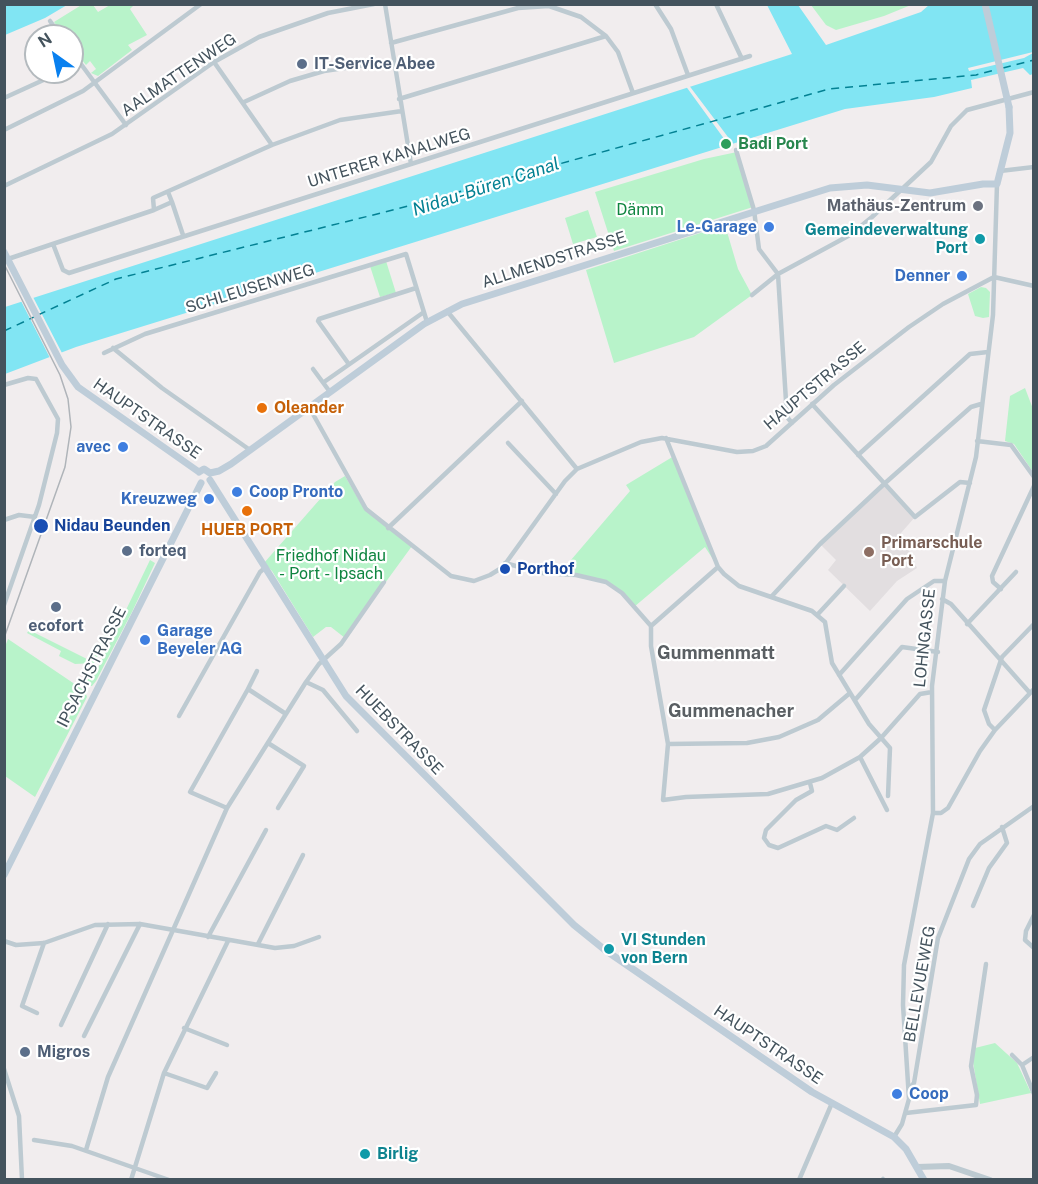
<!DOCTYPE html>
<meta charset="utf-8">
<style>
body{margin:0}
#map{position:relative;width:1038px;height:1184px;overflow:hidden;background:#f1edee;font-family:"Public Sans",sans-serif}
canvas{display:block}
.frame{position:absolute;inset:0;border:6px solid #44535d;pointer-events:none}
.north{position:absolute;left:24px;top:24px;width:60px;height:60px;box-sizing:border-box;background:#fff;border:2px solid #b4babe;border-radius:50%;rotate:327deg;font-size:16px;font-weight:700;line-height:24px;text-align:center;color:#44535d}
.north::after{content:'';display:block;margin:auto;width:21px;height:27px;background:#0980ef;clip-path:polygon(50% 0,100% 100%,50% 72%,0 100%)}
</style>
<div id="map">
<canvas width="1038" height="1184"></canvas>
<div class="frame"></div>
<div class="north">N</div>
</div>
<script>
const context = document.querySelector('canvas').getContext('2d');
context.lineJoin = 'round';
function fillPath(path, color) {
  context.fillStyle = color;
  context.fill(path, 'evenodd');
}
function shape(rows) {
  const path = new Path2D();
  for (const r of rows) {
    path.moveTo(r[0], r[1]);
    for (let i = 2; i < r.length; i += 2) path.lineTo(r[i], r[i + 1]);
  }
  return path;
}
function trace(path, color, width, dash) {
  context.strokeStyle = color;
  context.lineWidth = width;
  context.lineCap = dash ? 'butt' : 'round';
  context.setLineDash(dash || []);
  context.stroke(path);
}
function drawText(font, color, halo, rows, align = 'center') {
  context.font = font + ' "Public Sans",sans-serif';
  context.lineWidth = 4.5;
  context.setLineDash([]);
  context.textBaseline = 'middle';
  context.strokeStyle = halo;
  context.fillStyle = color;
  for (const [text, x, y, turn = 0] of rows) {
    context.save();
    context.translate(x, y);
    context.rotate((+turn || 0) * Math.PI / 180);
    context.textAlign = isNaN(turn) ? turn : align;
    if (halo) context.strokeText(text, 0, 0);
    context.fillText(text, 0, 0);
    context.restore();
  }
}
fillPath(shape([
 [884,484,915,517,901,533,917,568,897,581,870,611,828,570,836,560,820,544]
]), '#e2dee0');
fillPath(shape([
 [83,4,93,5,98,12,110,5,134,5,130,9,147,35,128,45,132,50,98,76,91,73,96,69,90,61,86,65,77,54,82,50,75,40,72,42,72,36,64,36,54,22],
 [811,5,911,5,884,16,836,30,826,25],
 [737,152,753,207,614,251,595,192,704,159],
 [588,210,597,237,573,244,565,218],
 [725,225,738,269,752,295,694,337,614,363,586,270],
 [386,261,396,293,380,297,370,266],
 [981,287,986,288,990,292,989,317,983,318,975,316,968,294],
 [1025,388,1033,409,1033,472,1014,444,1005,441,1010,396],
 [674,456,718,567,705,547,634,607,622,593,606,582,559,574,630,491,626,485],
 [345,476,359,500,412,546,345,638,331,627,326,627,313,637,272,571,264,563,335,482],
 [150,560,155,563,132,612,96,681,92,686,88,686,86,678,99,666],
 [116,613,118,616,94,663,75,664,59,656,61,651,27,633,29,630,91,661],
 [8,639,85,691,87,697,35,797,5,776,4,649],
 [995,1043,1017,1063,1031,1093,980,1104,973,1062,975,1048]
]), '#b8f3ca');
fillPath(shape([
 [10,5,10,4,67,5,45,18,5,35,5,6],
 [767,5,798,5,826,45,921,12,929,5,1033,5,1033,52,968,68,969,71,1024,58,1033,53,1033,74,1030,75,1023,68,971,80,972,88,934,97,845,109,76,347,5,374,5,307,792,54]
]), '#81e5f3');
fillPath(shape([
 [688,84,734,145,730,147,685,85],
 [32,295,63,355,51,360,20,299]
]), '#f1edee');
trace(shape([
 [1003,68,1034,60],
 [38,315,116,279,397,209,829,89,976,75,998,69],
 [4,331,34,317]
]), '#038193', 1.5, [8, 6]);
trace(shape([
 [385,4,411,164],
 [655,4,671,29,688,75],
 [716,4,742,59],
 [50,21,61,36],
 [391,43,518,8,549,6,581,17,606,36,618,52,633,93],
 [72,52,126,125],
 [214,62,272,145],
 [4,98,61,72],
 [399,99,606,36],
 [244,102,290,81,324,71,393,61],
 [4,130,83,91,201,4],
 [736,150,754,210,759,249,778,274,787,417,792,423],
 [1000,171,1034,167],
 [4,186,112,134,214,62,259,37,328,13,374,4],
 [172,202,183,235],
 [154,210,153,198,272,145,340,120,402,111],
 [53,244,63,270,69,273,750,56],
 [8,259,154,210,172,202,168,192],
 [994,277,1034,286],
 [752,295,778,274,850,235,872,217,931,162,951,126,967,110,1034,92],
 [447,311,577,469],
 [113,348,162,388,250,450],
 [104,353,145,334,406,254,427,322],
 [348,363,318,321,319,319,416,288],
 [313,369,330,392],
 [324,382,424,312],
 [4,385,28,378,36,379,58,419,57,433,39,505,4,605],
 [812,404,915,517,960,482,970,483],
 [309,407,366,509,451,576,474,581,490,575,503,567,565,481,577,469,641,442,662,438,737,452,753,451,766,446,834,385,909,327,943,304,994,277],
 [666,438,718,567,724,574,739,586,812,611,825,622,832,663,869,724,890,748,888,796],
 [977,441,1011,445,1034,477],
 [508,443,556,494],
 [858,455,970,354,988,352],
 [4,520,19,515,35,517],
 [388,528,522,401],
 [505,563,541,573,576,575,606,582,622,593,651,626,651,646,668,744,663,800,686,797,768,794,822,778,860,757,881,738,920,694,932,692],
 [1001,589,993,582,992,576,1034,486],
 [772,596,820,544,884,484,971,407,981,404],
 [942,599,951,604,1030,693],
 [818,614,844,586],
 [967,624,1016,572],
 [651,626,718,567],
 [839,675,907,599,934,581,945,581],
 [306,682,323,690,357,731],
 [248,689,257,671],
 [855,700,902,647,938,652],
 [179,716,260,572,266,567],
 [995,730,989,724,984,710,1002,657,1034,624],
 [268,743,304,766,278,808],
 [668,744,747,743,779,737,818,720,850,693],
 [860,757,887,810],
 [810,783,812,791,796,800,766,830,764,838,769,845,778,848,826,826,837,830,854,818],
 [227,808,190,792,248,689,286,714],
 [933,813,941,813,948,808,980,751,995,730,1034,689],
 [973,906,989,868,1007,843,1002,827],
 [1034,915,1026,931,1025,940,1034,948],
 [208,937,266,830],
 [4,941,16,945,44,943,95,925,140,924,275,948,294,946,319,937],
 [258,944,303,855],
 [37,1013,22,1006,44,943],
 [61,1025,108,924],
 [184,1028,227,1045],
 [84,1036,140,924],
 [1012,1055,1022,1065,1034,1094],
 [1022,1065,1034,1057],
 [4,1069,19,1116,22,1180],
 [164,1073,207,1088,216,1073],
 [909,1089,914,1083,938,938,969,859,980,844,1034,806],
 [906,1113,976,1105,977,1095,971,1066,986,964],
 [894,1137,902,1124,909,1099,903,1005,904,965,933,813,932,686,945,581,976,457,993,315,997,184],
 [34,1140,72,1146,169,1180],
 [86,1150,108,1077,227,808,306,682,319,664,341,644,384,582],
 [131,1180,164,1073,228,941],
 [799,1180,832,1103],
 [882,1180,883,1179]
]), '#bdcad1', 4.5);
trace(shape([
 [917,1167,949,1166,990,1180]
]), '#bdcad1', 6);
trace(shape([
 [4,252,62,365,78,387,199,472],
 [199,472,204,469,210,473,219,471,231,464,424,324,462,304,830,188,867,185,930,193,983,184,997,184,1010,133,1009,107],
 [210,480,346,696,574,925,605,950,812,1092,894,1137,906,1149,924,1180],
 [4,875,201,483]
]), '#becdd9', 7);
trace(shape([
 [4,264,60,375,68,399,71,427,65,467,4,638]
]), '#afb4b9', 1.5);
trace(shape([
 [985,4,1009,107]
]), '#becdd9', 7);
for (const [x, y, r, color] of [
 [302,64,6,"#5c6f8a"],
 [726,144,6,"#2e9e5b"],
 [978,206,6,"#6b7280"],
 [769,227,6,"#3f7fe0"],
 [980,239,6,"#0f9aa8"],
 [962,276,6,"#3f7fe0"],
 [262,408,6,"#e8710a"],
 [123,447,6,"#3f7fe0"],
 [237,492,6,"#3f7fe0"],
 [209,499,6,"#3f7fe0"],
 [247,511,6,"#e8710a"],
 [41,526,8,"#1a4fb4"],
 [127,551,6,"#5c6f8a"],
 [869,552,6,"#8d6e63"],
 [505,569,6,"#1a4fb4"],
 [56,607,6,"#5c6f8a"],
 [145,640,6,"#3f7fe0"],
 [609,949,6,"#0f9aa8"],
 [25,1052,6,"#5c6f8a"],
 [897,1094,6,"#3f7fe0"],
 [365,1154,6,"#0f9aa8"]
]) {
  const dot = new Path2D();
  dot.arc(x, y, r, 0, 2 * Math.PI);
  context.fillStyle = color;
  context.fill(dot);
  trace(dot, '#fff', 2);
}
drawText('bold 16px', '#4e5e75', '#fff', [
 ["IT-Service Abee",314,64],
 ["forteq",139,551],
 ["ecofort",56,626,"center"],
 ["Migros",37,1052]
], 'left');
drawText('16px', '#44535d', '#fff', [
 ["AALMATTENWEG",179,75,-34],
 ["UNTERER KANALWEG",389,158,-17],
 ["ALLMENDSTRASSE",554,260,-18],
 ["SCHLEUSENWEG",250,289,-17],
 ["HAUPTSTRASSE",815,386,-40],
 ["HAUPTSTRASSE",147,419,35],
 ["LOHNGASSE",925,638,-84],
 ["IPSACHSTRASSE",92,667,-63],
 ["HUEBSTRASSE",399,730,46],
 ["BELLEVUEWEG",920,984,-80],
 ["HAUPTSTRASSE",768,1045,34]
]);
drawText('bold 16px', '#27864d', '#fff', [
 ["Badi Port",738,144]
], 'left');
drawText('bold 16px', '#5b616d', '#fff', [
 ["Mathäus-Zentrum",966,206]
], 'right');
drawText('16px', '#0f8540', '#fff', [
 ["Dämm",640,210],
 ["Friedhof Nidau",331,556],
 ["- Port - Ipsach",331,574]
]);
drawText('bold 16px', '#366cbe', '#fff', [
 ["Le-Garage",757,227],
 ["Denner",950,276],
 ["avec",111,447],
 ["Coop Pronto",249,492,"left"],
 ["Kreuzweg",197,499],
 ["Garage",157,631,"left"],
 ["Beyeler AG",157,649,"left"],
 ["Coop",909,1094,"left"]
], 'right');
drawText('bold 16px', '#0d838f', '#fff', [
 ["Gemeindeverwaltung",968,230,"right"],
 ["Port",968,248,"right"],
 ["VI Stunden",621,940],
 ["von Bern",621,958],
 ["Birlig",377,1154]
], 'left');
drawText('bold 16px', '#c56008', '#fff', [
 ["Oleander",274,408],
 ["HUEB PORT",247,530,"center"]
], 'left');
drawText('bold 16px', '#164399', '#fff', [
 ["Nidau Beunden",54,526],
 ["Porthof",517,569]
], 'left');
drawText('bold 16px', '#785e54', '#fff', [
 ["Primarschule",881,543],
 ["Port",881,561]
], 'left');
drawText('italic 18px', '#038193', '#fff', [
 ["Nidau-Büren Canal",486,187,-18]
]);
drawText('bold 18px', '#5a5f63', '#fff', [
 ["Gummenmatt",716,653],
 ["Gummenacher",731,711]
]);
</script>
